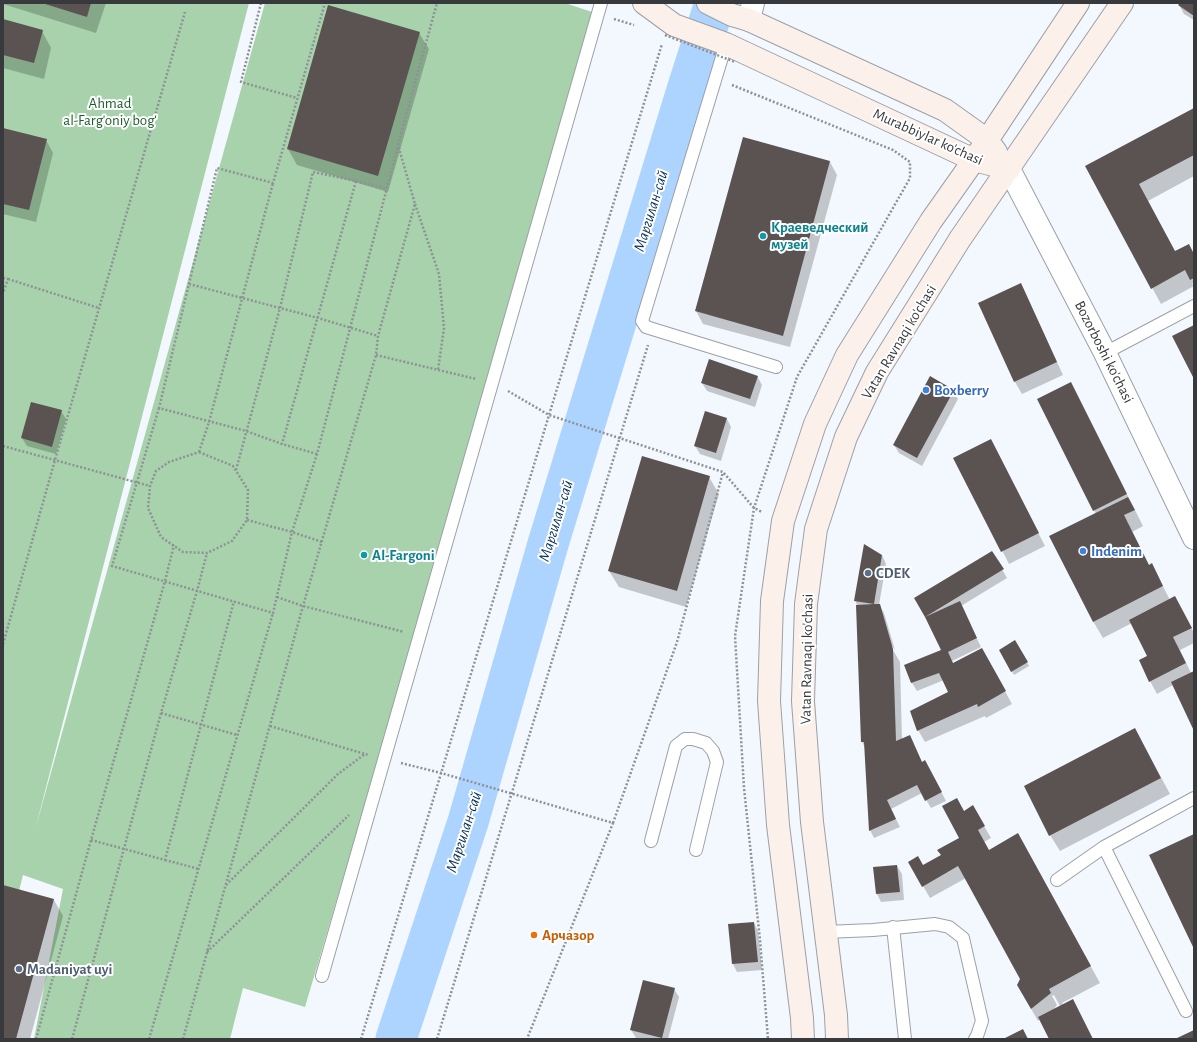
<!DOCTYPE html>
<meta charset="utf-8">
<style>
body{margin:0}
#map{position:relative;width:1197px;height:1042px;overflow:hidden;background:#f3f8fe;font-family:"Alegreya Sans",sans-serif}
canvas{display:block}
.frame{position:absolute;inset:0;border:4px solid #37393c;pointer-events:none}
</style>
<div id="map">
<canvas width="1197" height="1042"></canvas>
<div class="frame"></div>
</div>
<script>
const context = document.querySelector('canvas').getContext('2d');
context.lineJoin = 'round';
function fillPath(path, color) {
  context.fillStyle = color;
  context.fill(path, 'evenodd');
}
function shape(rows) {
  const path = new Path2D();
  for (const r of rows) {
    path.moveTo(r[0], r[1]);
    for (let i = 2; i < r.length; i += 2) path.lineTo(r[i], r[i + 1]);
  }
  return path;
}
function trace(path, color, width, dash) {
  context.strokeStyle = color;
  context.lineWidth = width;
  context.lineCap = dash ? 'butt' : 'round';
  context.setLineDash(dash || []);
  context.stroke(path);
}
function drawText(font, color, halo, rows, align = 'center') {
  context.font = font + ' "Alegreya Sans",sans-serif';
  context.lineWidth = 4;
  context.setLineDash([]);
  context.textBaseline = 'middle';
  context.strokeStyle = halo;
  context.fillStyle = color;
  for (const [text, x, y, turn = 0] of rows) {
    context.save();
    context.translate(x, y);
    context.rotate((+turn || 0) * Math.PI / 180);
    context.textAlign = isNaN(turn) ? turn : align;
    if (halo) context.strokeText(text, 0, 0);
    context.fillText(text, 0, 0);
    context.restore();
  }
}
fillPath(shape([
 [3,3,249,3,35,830,265,3,565,3,598,14,381,759,368,794,305,1007,243,988,230,1039,34,1039,63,889,23,875,3,955]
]), '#a7d2ab');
fillPath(shape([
 [3,3,106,3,96,33,3,4],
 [1181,3,1194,3,1194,20,1184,14,1179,5],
 [3,21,42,31,51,48,44,79,3,68],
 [419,33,429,49,388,192,297,165,288,149],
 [1194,109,1194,176,1148,201,1175,252,1194,256,1194,283,1192,284,1194,286,1161,304,1086,167],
 [3,129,46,140,53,153,36,222,3,214],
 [744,138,830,162,837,175,790,347,703,324,696,311],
 [1020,285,1027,297,1063,375,1022,394,1015,382,979,304],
 [757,376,762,385,755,407,707,391,702,383],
 [953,390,958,399,922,466,899,453,894,445],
 [61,411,66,419,56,454,27,446,22,438],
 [727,419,731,427,721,461,700,454,695,446],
 [1092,425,1143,526,1132,532,1149,566,1152,565,1170,600,1182,610,1194,633,1194,643,1180,650,1191,673,1194,672,1194,729,1173,685,1157,694,1150,681,1149,656,1132,623,1103,638,1093,621,1096,514,1053,429],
 [991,440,1045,546,1009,564,955,458],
 [709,477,719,494,686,607,619,587,609,571],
 [992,552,1007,578,961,606,981,647,952,661,953,664,989,662,1012,704,986,718,985,716,925,742,918,730,950,693,944,680,917,691,912,683,906,666,943,651,927,618,916,598],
 [882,555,886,564,879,605,884,613,895,650,891,644,890,645,900,662,902,740,910,737,922,763,930,770,946,801,931,808,922,793,891,809,900,827,874,838,870,830,866,749,862,742,857,605,855,600],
 [1015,641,1029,666,1014,675,1000,650],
 [1135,729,1170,794,1060,851,1050,835],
 [973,807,991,838,984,842,989,851,1027,851,1100,983,1062,1003,1093,1039,1050,1039,1040,1019,1038,1021,1018,985,1021,979,966,878,930,898,909,862,923,866,942,856,960,838,963,812],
 [1054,995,1060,1006,1054,1009,1057,1005,1052,996],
 [897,866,902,874,904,900,881,902,877,894],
 [3,886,54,900,63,916,30,1039,3,1039],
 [754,923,758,931,762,970,737,972,733,964],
 [674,989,679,997,668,1039,640,1039,636,1038,631,1030]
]), '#0003');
trace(shape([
 [396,1039,468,822,548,544,688,87,715,3]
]), '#acd4ff', 41);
fillPath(shape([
 [42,3,91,3,87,17],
 [1180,3,1194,3,1194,16,1178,5],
 [328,5,420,32,378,176,287,149],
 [3,19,43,30,34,63,3,55],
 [1194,108,1194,155,1139,184,1175,251,1189,244,1194,254,1194,278,1190,280,1185,270,1151,289,1085,166],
 [3,128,47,139,29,210,3,204],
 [743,137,830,161,783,336,695,311],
 [1021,283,1057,362,1014,382,978,303],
 [1194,325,1194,379,1172,336],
 [709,359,758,376,750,399,701,383],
 [930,376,954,390,917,458,893,445],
 [1071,382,1127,494,1093,511,1037,399],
 [31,402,62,410,52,447,21,438],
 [705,411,727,418,716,453,694,446],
 [991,439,1039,533,1001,552,953,458],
 [642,456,710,476,677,591,608,571],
 [1128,497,1135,510,1124,515,1149,565,1152,563,1163,586,1093,622,1049,536],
 [864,544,882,555,874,604,880,604,893,649,896,741,910,735,922,762,925,760,942,792,925,801,917,785,887,800,896,819,869,831,864,742,861,742,856,605,874,604,854,601],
 [992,551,1004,569,925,617,960,601,977,638,948,652,953,663,982,648,1006,691,978,707,977,704,917,731,910,711,948,692,939,673,911,683,904,665,941,650,925,617,914,598],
 [1175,596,1192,628,1173,637,1186,663,1149,682,1139,660,1147,656,1129,620],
 [1015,640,1028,662,1011,672,999,650],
 [1194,671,1194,731,1171,682],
 [1135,728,1161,778,1049,836,1024,786],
 [957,798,964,811,973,805,985,826,978,830,989,850,1018,833,1091,966,1049,989,1051,993,1031,1009,1017,985,1020,979,958,866,922,887,908,862,918,856,923,865,941,855,937,850,959,838,942,806],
 [1194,834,1194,949,1149,855],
 [897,865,900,892,876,894,873,867],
 [3,885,54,899,16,1039,3,1039],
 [754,922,758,962,732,964,728,924],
 [643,980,675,988,662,1038,630,1030],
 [1073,999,1093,1039,1049,1039,1038,1017],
 [1023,1029,1028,1039,1003,1039],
 [1194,1030,1194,1039,1175,1039]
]), '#5a5351');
const lane = shape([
 [726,44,642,321,646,327,776,367],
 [1105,353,1194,306],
 [651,841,676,746,685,739,693,739,706,743,713,751,717,762,696,850],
 [1104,847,1186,1011],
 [1057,880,1104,847,1194,798],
 [893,927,905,1039],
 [825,932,873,930,935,924,949,927,963,938,982,1021,977,1036,975,1039],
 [322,976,601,3]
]);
const street = shape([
 [749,20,753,3],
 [1009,169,1105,353,1194,538]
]);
const secondary = shape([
 [644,3,674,25,726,44,974,160,1009,169],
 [708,3,732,15,749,20,945,110,987,140,996,152],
 [803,1039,802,1018,778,825,769,701,772,601,783,521,815,424,847,355,931,221,974,160,1078,3],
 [837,1039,836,1015,812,822,803,701,806,604,816,529,846,437,877,372,960,239,1122,3]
]);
trace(lane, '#9ca0a7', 14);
trace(street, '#9ca0a7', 24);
trace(secondary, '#9ca0a7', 24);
trace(shape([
 [261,3,241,82,297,98],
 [614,19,634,25],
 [732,85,893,150,910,162,910,178,797,377,754,508,735,636,744,788,760,940,768,1039],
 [356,181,387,189],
 [415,204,439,274,444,328,438,370],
 [3,278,8,279,3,293],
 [8,279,99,308],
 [189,284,318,318,378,336],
 [376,355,476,379],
 [508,391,549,415,723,472,754,508,762,512],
 [159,408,112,566,273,613,292,532,317,454,398,146],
 [3,446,150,486],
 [199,452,233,466,248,490,247,520,232,541,207,553,183,552,161,537,148,508,150,486,156,471,169,462,199,452],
 [199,452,209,422,273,183],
 [317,454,282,444,246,431,159,408,217,168,273,183,325,3],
 [236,470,280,308,313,172,356,181,282,444],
 [247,520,292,532,322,542],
 [277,597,303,606,404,632],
 [3,644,55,460,185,12],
 [161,713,237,735],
 [270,726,365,754],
 [401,763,441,773,613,823,527,1039],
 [613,823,677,642,723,472],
 [91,840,165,860,234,601],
 [165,860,199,869],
 [226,885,338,774,365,754,369,755],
 [207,952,349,815],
 [36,1039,91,840,165,581,174,545],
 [72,1039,161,713,197,591,207,553],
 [149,1039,273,613],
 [183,1039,303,606,376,355,378,336,415,204,398,145,437,3],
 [361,1039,549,415,662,44],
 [437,1039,648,345]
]), '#8e9196', 2.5, [2, 2]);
trace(lane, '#fff', 12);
trace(street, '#fff', 22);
trace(secondary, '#fcf1ea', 22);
trace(shape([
 [665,35,735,62]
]), '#8e9196', 2.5, [2, 2]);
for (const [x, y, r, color] of [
 [763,236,4,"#0f9aa8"],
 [926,390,4,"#3f7fe0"],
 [1083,551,4,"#3f7fe0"],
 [364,555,4,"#0f9aa8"],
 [868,573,4,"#5c6f8a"],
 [534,935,4,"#e8710a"],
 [19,969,4,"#5c6f8a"]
]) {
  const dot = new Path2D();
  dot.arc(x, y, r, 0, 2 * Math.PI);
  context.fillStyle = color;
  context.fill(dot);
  trace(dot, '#fff', 1.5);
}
drawText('15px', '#1d5d2b', '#fff', [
 ["Ahmad",110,103],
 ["al-Farg'oniy bog'",110,120]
]);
drawText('15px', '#37393c', '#fff', [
 ["Murabbiylar ko'chasi",928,137,24],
 ["Vatan Ravnaqi ko'chasi",899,342,-59],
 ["Bozorboshi ko'chasi",1104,352,63],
 ["Vatan Ravnaqi ko'chasi",807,659,-89]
]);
drawText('bold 15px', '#0d838f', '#fff', [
 ["Краеведческий",771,227],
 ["музей",771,244],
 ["Al-Fargoni",372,555]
], 'left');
drawText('bold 15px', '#366cbe', '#fff', [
 ["Boxberry",934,390],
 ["Indenim",1091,551]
], 'left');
drawText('bold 15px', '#4e5e75', '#fff', [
 ["CDEK",876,573],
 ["Madaniyat uyi",27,969]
], 'left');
drawText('bold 15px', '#c56008', '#fff', [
 ["Арчазор",542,935]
], 'left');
drawText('italic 16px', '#063158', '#fff', [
 ["Маргилан-сай",651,211,-73],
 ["Маргилан-сай",556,521,-73],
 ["Маргилан-сай",464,832,-72]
]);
</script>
